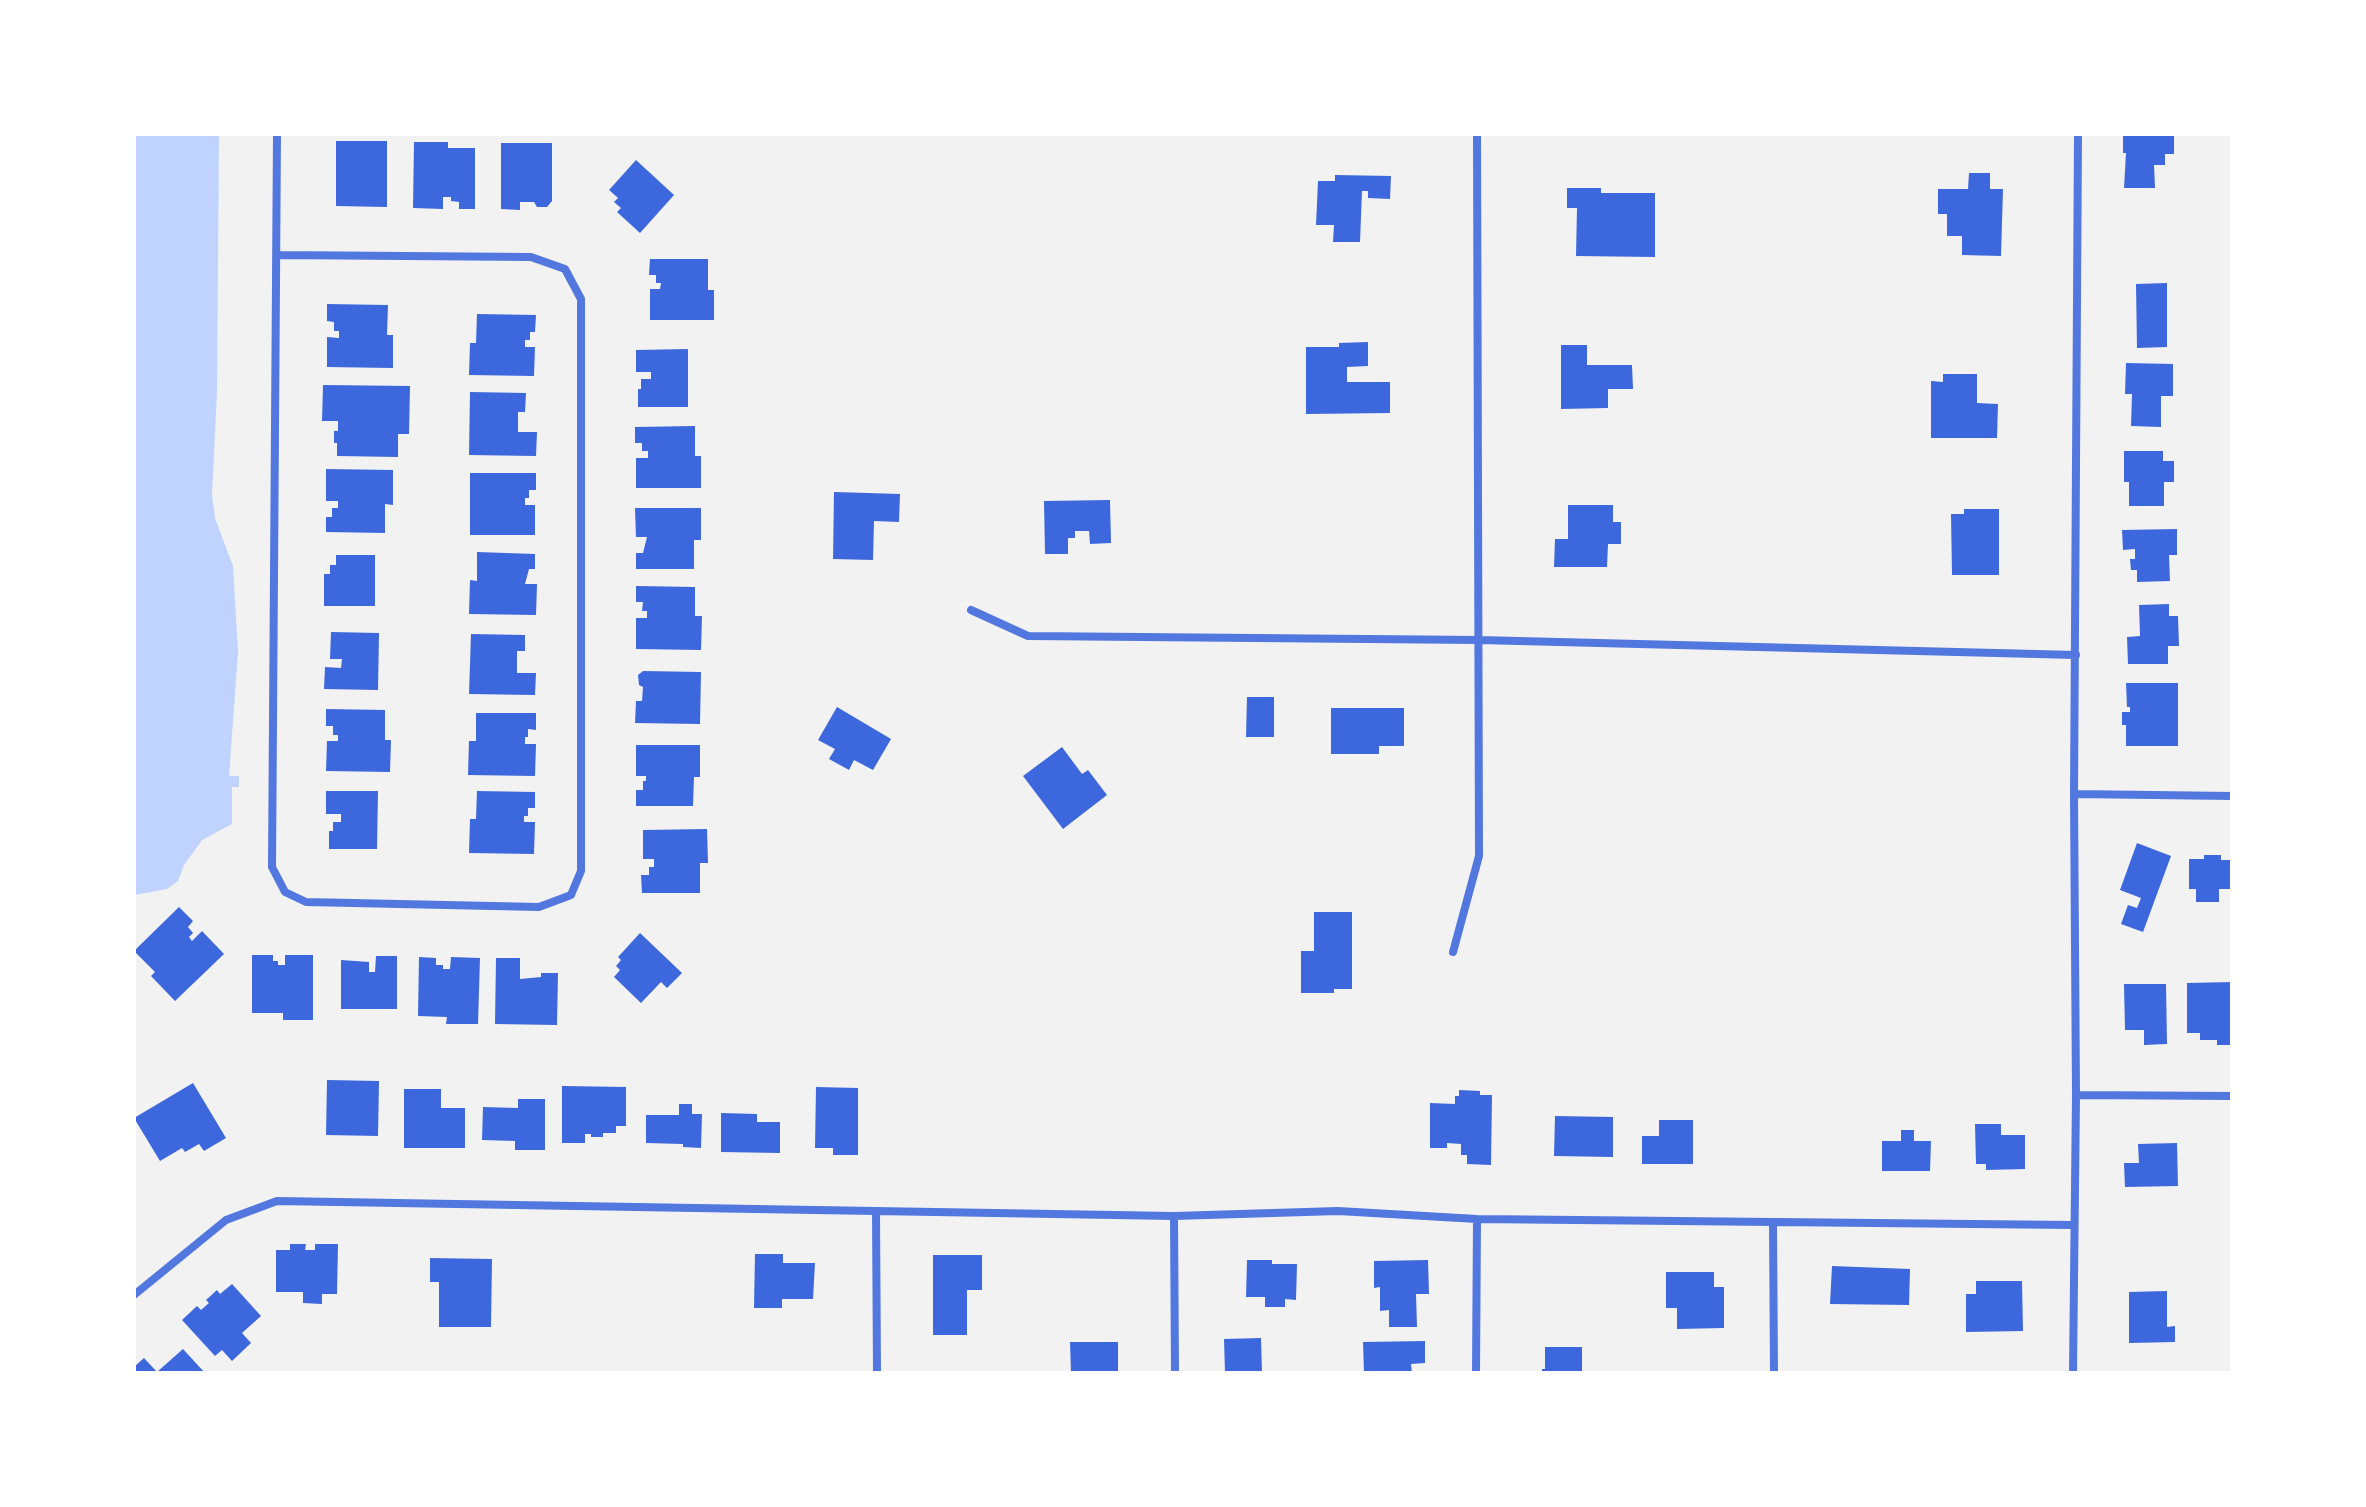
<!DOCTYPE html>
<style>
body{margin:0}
#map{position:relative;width:2366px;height:1507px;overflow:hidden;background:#f2f2f2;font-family:Merriweather,serif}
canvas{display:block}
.frame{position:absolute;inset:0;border:136px solid #fff;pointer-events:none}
</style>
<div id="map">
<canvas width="2366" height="1507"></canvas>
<div class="frame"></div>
</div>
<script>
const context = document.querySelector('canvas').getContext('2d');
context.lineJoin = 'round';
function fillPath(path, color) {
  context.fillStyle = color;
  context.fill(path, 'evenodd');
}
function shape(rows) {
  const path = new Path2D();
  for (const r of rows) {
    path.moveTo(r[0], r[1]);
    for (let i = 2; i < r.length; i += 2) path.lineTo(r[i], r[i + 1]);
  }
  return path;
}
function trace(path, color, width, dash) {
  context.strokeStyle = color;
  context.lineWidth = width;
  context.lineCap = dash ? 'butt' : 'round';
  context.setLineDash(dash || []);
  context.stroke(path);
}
fillPath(shape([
 [134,134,219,134,217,391,212,495,215,518,233,566,238,652,229,776,239,776,239,787,232,787,232,824,202,840,184,865,178,881,167,889,134,895]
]), '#bfd3fe');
fillPath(shape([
 [2123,134,2174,134,2174,154,2165,154,2165,165,2154,165,2155,188,2124,188,2126,153,2123,153],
 [336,141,387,141,387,207,336,206],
 [414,142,448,142,448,148,475,148,475,209,459,209,459,202,451,201,451,197,443,197,443,209,413,208],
 [501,143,552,143,552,201,547,207,537,207,534,202,520,202,520,210,501,209],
 [636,160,674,195,640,233,617,212,621,208,614,202,618,198,609,190],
 [1969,173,1990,173,1990,189,2003,189,2001,256,1962,255,1962,236,1947,236,1947,214,1938,214,1938,189,1968,189],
 [1335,175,1391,176,1390,199,1368,198,1368,191,1362,191,1360,242,1333,242,1334,225,1316,225,1318,181,1335,181],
 [1567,188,1601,188,1601,193,1655,193,1655,257,1576,256,1577,208,1567,208],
 [650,259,708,259,708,290,714,290,714,320,650,320,650,289,660,289,661,283,656,283,656,275,649,275],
 [2167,283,2167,347,2137,348,2136,284],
 [327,304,388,305,387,335,393,335,393,368,327,367,327,337,339,338,339,331,334,331,334,322,327,321],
 [477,314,536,315,535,332,530,332,530,340,525,340,525,347,535,347,534,376,469,375,470,343,476,343],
 [1368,342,1368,366,1347,367,1347,382,1390,382,1390,413,1306,414,1306,347,1339,347,1339,343],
 [1561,345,1587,345,1587,365,1632,365,1633,389,1608,389,1608,408,1561,409],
 [688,349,688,407,638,407,638,389,641,389,641,379,651,379,651,372,636,372,636,350],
 [2126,363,2173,364,2173,396,2161,396,2161,427,2131,426,2132,394,2125,394],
 [1943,374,1977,374,1977,403,1998,404,1997,438,1931,438,1931,381,1943,382],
 [323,385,410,386,409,434,398,434,398,457,337,456,337,443,334,443,334,431,338,431,338,421,322,421],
 [470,392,526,393,525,412,518,412,518,432,537,432,536,456,469,455],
 [695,426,695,456,701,456,701,488,636,488,636,458,648,458,648,451,642,451,642,443,635,443,635,427],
 [2124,451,2163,451,2163,461,2174,461,2174,482,2164,482,2164,506,2129,506,2129,482,2124,482],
 [326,469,393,470,393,505,385,504,385,533,326,532,326,517,332,517,332,508,338,508,338,501,326,501],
 [470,473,536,473,536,490,529,490,529,498,525,498,525,505,535,505,535,535,470,535],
 [834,492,900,494,899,522,874,521,873,560,833,559],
 [1110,500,1111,543,1090,544,1089,531,1075,531,1075,538,1068,538,1068,554,1045,554,1044,501],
 [1568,505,1613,505,1613,522,1621,522,1621,544,1608,544,1607,567,1554,567,1555,539,1568,539],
 [635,508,701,508,701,540,694,540,694,569,636,569,636,553,643,553,647,537,636,537],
 [1964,509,1999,509,1999,575,1952,575,1951,514,1964,514],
 [2177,529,2177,555,2169,555,2170,581,2137,582,2137,570,2131,570,2130,559,2135,559,2135,549,2123,550,2122,530],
 [477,552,535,554,535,569,529,569,525,584,537,584,536,615,469,614,470,580,477,581],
 [336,555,375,555,375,606,324,606,324,574,330,574,330,565,336,565],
 [636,586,695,587,695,616,702,616,701,650,636,649,636,618,647,618,647,611,642,611,643,602,636,602],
 [2169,604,2169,616,2178,616,2179,646,2168,646,2168,664,2128,664,2127,637,2140,636,2139,605],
 [331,632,379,633,378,690,324,689,325,667,341,668,342,659,330,659],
 [471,634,525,635,525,651,517,651,517,673,536,673,535,695,469,694],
 [643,671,701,672,700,724,635,723,636,701,642,701,643,687,639,685,638,675],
 [2126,683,2178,683,2178,746,2126,746,2126,725,2122,725,2122,712,2130,712,2130,707,2127,707],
 [1247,697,1274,697,1274,737,1246,737],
 [837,707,891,739,873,770,854,760,849,770,829,759,835,749,818,740],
 [1331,708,1404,708,1404,746,1379,746,1379,754,1331,754],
 [326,709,385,710,385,740,391,740,390,772,326,771,327,741,338,741,338,735,333,735,333,726,326,726],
 [476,713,536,713,536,730,528,729,528,737,525,737,525,744,536,744,535,776,468,775,469,741,476,741],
 [636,745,700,745,700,777,694,777,693,806,636,806,636,790,643,790,643,781,646,781,646,776,636,776],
 [1062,747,1082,774,1088,770,1107,795,1063,829,1023,776],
 [326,791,378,791,377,849,329,849,329,831,333,831,333,822,341,822,341,814,326,814],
 [477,791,535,792,535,808,528,808,528,816,524,816,524,822,535,822,534,854,469,853,470,819,476,819],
 [707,829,708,863,700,863,700,893,642,893,641,875,649,875,649,867,654,867,654,859,643,859,643,830],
 [2137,843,2171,856,2143,932,2121,924,2128,905,2137,908,2141,898,2120,890],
 [2204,855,2221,855,2221,860,2232,860,2232,889,2219,889,2219,902,2196,902,2196,889,2189,889,2189,859,2204,859],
 [179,907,193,921,188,927,193,933,189,937,192,941,202,931,224,954,175,1001,151,976,155,972,134,951],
 [1314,912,1352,912,1352,989,1334,989,1334,993,1301,993,1301,951,1314,951],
 [640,933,682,973,667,988,661,982,641,1003,614,977,620,970,616,966,621,960,618,957],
 [252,955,273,955,273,961,278,961,278,965,285,965,285,955,313,955,313,1020,283,1020,283,1013,252,1013],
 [376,956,397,956,397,1009,341,1009,341,960,369,962,369,972,375,972],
 [419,957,436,958,436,965,443,965,443,969,450,969,451,957,480,958,478,1024,446,1024,447,1017,418,1016],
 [496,958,520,958,520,979,541,977,541,973,558,973,557,1025,495,1024],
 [2232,982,2232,1045,2217,1045,2217,1040,2200,1040,2200,1033,2187,1033,2187,983],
 [2124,984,2166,984,2167,1044,2144,1045,2144,1030,2125,1030],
 [327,1080,379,1081,378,1136,326,1135],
 [193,1083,226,1138,204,1151,199,1144,185,1152,182,1148,160,1161,134,1118],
 [562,1086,626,1087,626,1126,616,1126,616,1133,603,1133,603,1137,591,1137,591,1134,585,1134,585,1143,562,1143],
 [816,1087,858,1088,858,1155,833,1155,833,1148,815,1148],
 [404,1089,441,1089,441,1108,465,1108,465,1148,404,1148],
 [1459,1090,1480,1091,1480,1095,1492,1095,1491,1165,1467,1164,1467,1155,1461,1155,1461,1144,1447,1143,1447,1148,1430,1148,1430,1103,1455,1104,1455,1096,1459,1096],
 [518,1099,545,1099,545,1150,515,1150,515,1141,482,1140,483,1107,518,1108],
 [679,1104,692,1104,692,1114,702,1114,701,1148,683,1147,683,1144,646,1143,646,1115,679,1115],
 [721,1113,757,1114,757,1122,780,1122,780,1153,721,1152],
 [1555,1116,1613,1117,1613,1157,1554,1156],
 [1659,1120,1693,1120,1693,1164,1642,1164,1642,1136,1659,1136],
 [1975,1124,2001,1124,2001,1135,2025,1135,2025,1169,1986,1170,1986,1164,1976,1164],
 [1901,1130,1914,1130,1914,1141,1931,1141,1930,1171,1882,1171,1882,1141,1901,1141],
 [2177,1143,2178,1186,2125,1187,2124,1163,2139,1163,2138,1144],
 [290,1244,306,1244,305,1250,315,1250,315,1244,338,1244,337,1294,322,1294,322,1304,303,1303,303,1292,276,1292,276,1250,290,1250],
 [755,1254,783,1254,783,1263,815,1263,813,1299,782,1299,782,1308,754,1308],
 [933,1255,982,1255,982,1290,967,1290,967,1335,933,1335],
 [430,1258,492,1259,491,1327,439,1327,439,1282,430,1282],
 [1247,1260,1272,1260,1272,1264,1297,1264,1296,1300,1285,1299,1285,1307,1265,1307,1265,1297,1246,1297],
 [1428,1260,1429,1294,1416,1294,1417,1327,1389,1327,1389,1310,1380,1311,1380,1287,1374,1288,1374,1261],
 [1832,1266,1910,1269,1909,1305,1830,1304],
 [1666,1272,1714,1272,1714,1287,1724,1287,1724,1328,1677,1329,1677,1308,1666,1308],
 [1976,1281,2022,1281,2023,1331,1966,1332,1966,1294,1976,1294],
 [232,1284,261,1316,242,1333,251,1343,232,1361,222,1350,215,1356,182,1320,197,1306,201,1310,209,1303,206,1300,217,1290,220,1294],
 [2167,1291,2167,1327,2175,1326,2175,1342,2129,1343,2129,1292],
 [1261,1338,1262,1373,1225,1373,1224,1339],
 [1425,1341,1425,1363,1411,1364,1412,1373,1364,1373,1363,1342],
 [1070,1342,1118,1342,1118,1371,1071,1373],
 [1545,1347,1582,1347,1582,1373,1542,1373,1542,1369,1545,1369],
 [183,1349,205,1373,134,1373,134,1367,144,1358,157,1372]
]), '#3d67dc');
trace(shape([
 [277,134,272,867,285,892,306,902,539,907,571,895,581,871,581,299,565,269,531,257,277,255],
 [971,610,1028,636,1479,640,2076,655],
 [2074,794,2232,796],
 [1453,952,1479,856,1477,134],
 [2076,1095,2232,1096],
 [876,1211,877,1373],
 [1174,1216,1175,1373],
 [1773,1224,1774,1373],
 [134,1295,226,1220,277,1201,1174,1216,1338,1211,1477,1219,2073,1225],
 [1476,1373,1477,1219],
 [2073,1373,2076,1095,2074,794,2078,134]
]), '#5277de', 8);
</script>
